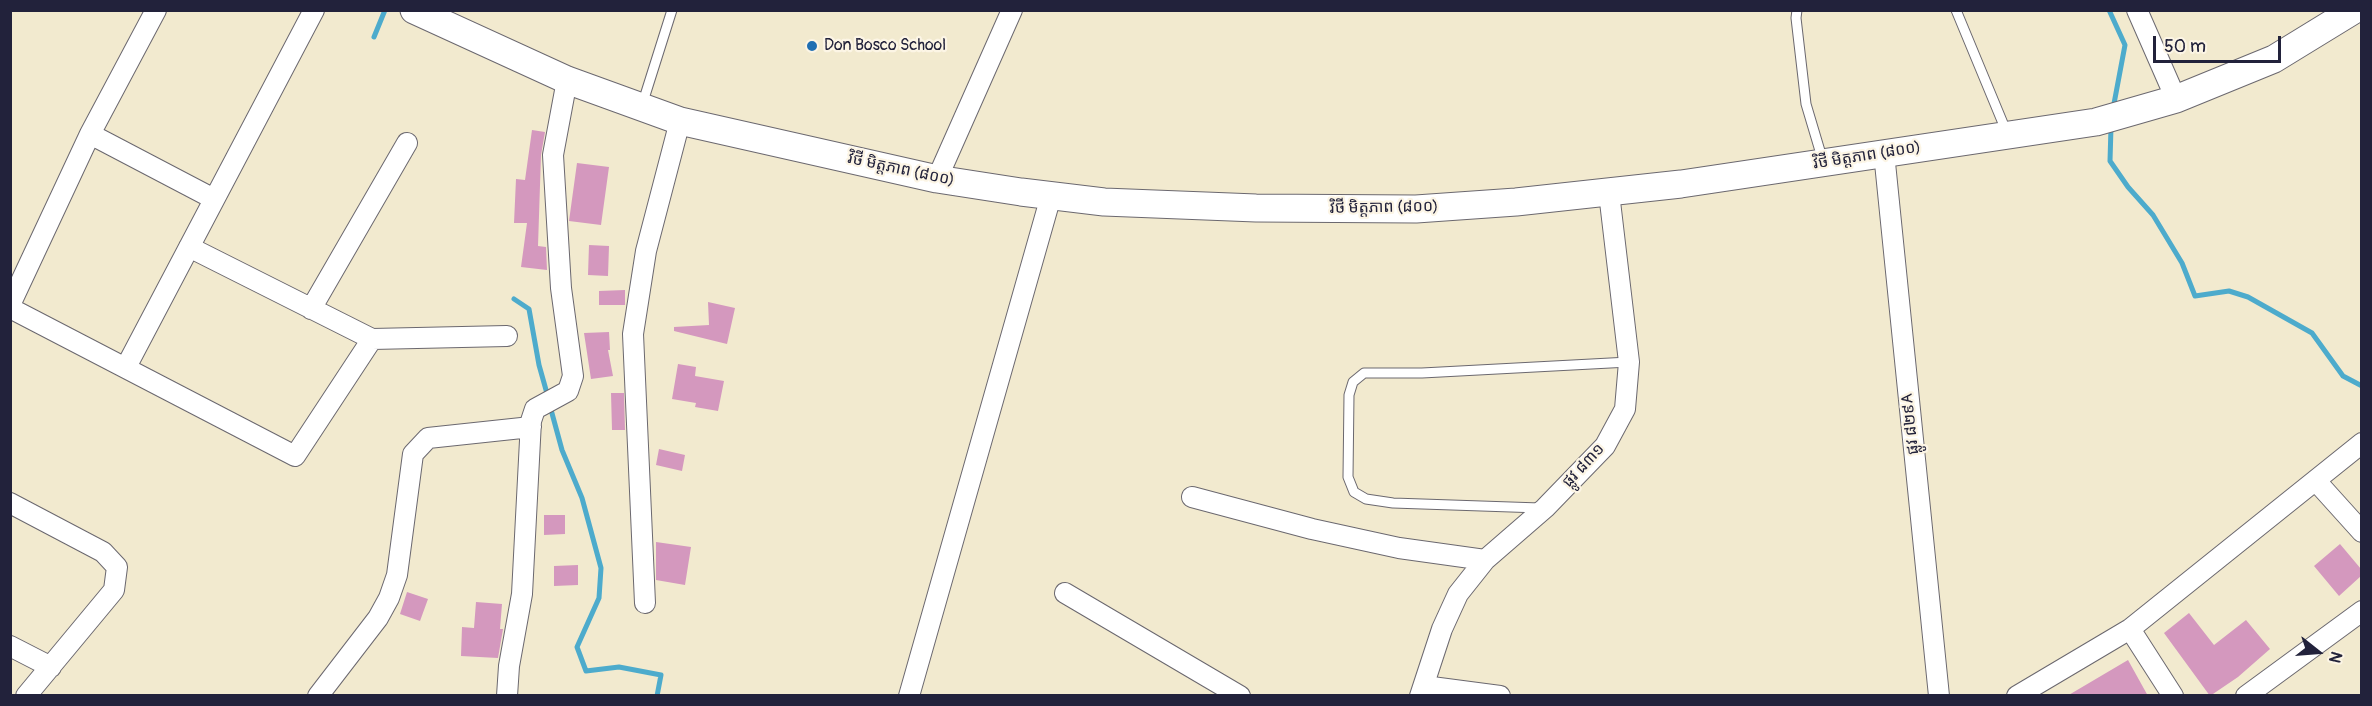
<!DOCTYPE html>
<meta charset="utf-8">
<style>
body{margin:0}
#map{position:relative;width:2372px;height:706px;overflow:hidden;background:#f2eacf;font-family:Pangolin,sans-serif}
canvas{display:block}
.frame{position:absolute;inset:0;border:12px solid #22223b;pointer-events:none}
.north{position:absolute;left:2288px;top:622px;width:60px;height:60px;-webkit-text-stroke:4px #fcf5e5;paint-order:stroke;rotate:107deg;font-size:16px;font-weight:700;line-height:24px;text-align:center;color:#22223b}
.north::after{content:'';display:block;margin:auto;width:21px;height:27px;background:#22223b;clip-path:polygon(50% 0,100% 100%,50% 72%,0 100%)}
.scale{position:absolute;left:2153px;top:36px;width:128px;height:27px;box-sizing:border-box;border:3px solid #22223b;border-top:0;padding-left:8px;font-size:18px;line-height:21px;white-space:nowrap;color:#22223b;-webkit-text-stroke:4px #fcf5e5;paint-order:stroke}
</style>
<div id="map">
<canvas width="2372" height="706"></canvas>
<div class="frame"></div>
<div class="north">N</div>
<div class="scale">50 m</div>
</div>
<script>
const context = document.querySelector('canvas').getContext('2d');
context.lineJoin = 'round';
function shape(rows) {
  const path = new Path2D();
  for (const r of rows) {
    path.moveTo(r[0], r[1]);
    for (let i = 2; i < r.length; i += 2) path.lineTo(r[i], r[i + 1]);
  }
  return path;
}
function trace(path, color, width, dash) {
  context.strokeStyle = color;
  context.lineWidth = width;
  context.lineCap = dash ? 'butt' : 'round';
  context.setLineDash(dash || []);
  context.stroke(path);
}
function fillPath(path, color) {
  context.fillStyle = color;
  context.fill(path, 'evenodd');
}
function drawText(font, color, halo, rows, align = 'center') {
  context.font = font + ' Pangolin,"Noto Sans Khmer",sans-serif';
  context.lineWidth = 4.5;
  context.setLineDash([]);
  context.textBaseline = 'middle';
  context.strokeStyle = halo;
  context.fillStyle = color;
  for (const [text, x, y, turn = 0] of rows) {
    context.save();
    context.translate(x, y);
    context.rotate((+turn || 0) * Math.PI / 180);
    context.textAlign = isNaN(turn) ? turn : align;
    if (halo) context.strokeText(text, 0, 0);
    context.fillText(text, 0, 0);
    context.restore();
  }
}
trace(shape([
 [2109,10,2125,45,2113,109],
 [374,37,385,10],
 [2111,127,2110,161,2128,187,2153,215,2182,263,2195,296,2229,291,2248,297,2312,333,2343,376,2362,386],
 [514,299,529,309,539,365,548,397],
 [550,406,562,450,582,498,601,568,599,598,577,647,586,671,619,667,661,675,657,696]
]), '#4dabcc', 5);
fillPath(shape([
 [532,130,545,132,541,155,538,246,546,247,547,270,521,267,527,223,514,223,516,179,525,180],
 [577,163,609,167,601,225,569,221],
 [589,245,609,246,608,276,588,275],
 [625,290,625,305,599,305,599,291],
 [708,302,735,308,727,344,674,331,674,327,709,325],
 [609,332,610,350,608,350,613,376,591,379,584,333],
 [678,364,696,367,695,376,724,381,718,411,695,407,696,403,672,399],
 [611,393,624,393,625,430,612,430],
 [659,449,685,455,682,471,656,465],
 [544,515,565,515,565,534,544,535],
 [656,542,691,547,685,585,656,580],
 [2340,544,2361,569,2361,576,2339,596,2314,566],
 [578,565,578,585,554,586,554,566],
 [407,592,428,599,420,621,400,614],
 [476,602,502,604,500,629,503,629,498,658,461,656,462,627,474,628],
 [2189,613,2214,645,2246,620,2270,649,2238,677,2210,696,2164,633],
 [2128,660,2148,696,2067,696]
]), '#d498be');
const service = shape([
 [1797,10,1796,18,1806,104,1823,161],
 [1956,10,2007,133],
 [642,105,672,10],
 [1540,508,1393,503,1366,499,1354,492,1348,477,1349,395,1353,382,1364,373,1422,373,1629,362]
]);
const minor = shape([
 [2137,10,2176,99],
 [90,134,214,199],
 [1884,153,1939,696],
 [937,179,1012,10],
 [189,247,372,339,507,336],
 [10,305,90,134,156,10],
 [10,308,295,456,372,339],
 [311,309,407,143],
 [126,367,314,10],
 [2316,481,2362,532],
 [1192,497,1312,529,1399,548,1485,560],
 [10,503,103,552,117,567,114,590,26,696],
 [1065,593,1240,696],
 [645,603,633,334,646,251,680,121],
 [2130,629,2173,696],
 [10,646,51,667],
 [1424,686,1500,696],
 [318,696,378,618,389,598,397,575,413,454,428,438,531,427],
 [507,696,509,666,522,594,531,421,535,409,568,391,573,376,561,288,553,155,567,80],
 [909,696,1051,196],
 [1420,696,1442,629,1458,594,1485,560,1545,508,1605,446,1625,409,1629,362,1609,193],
 [2017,696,2130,629,2362,443],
 [2246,696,2362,611]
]);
const secondary = shape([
 [414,10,567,80,680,121,937,179,1021,192,1104,202,1256,208,1416,209,1516,202,1681,184,2096,122,2176,99,2274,59,2354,10]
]);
trace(service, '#6b686f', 11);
trace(minor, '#6b686f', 22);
trace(secondary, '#6b686f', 29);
trace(service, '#fff', 9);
trace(minor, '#fff', 20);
trace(secondary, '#fff', 27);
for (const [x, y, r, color] of [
 [812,46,6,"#1f6fb2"]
]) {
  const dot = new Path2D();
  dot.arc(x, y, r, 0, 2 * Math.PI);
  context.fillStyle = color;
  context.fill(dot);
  trace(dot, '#fcf5e5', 2);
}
drawText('16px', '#22223b', '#fcf5e5', [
 ["Don Bosco School",824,46]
], 'left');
drawText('16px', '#22223b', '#fcf5e5', [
 ["វិថី មិត្តភាព (៨០០)",1867,156,-9],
 ["វិថី មិត្តភាព (៨០០)",901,170,12],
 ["វិថី មិត្តភាព (៨០០)",1384,208,-1],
 ["ផ្លូវ ៨២៩A",1911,424,-96],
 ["ផ្លូវ ៨៣១",1584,466,-47]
]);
</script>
